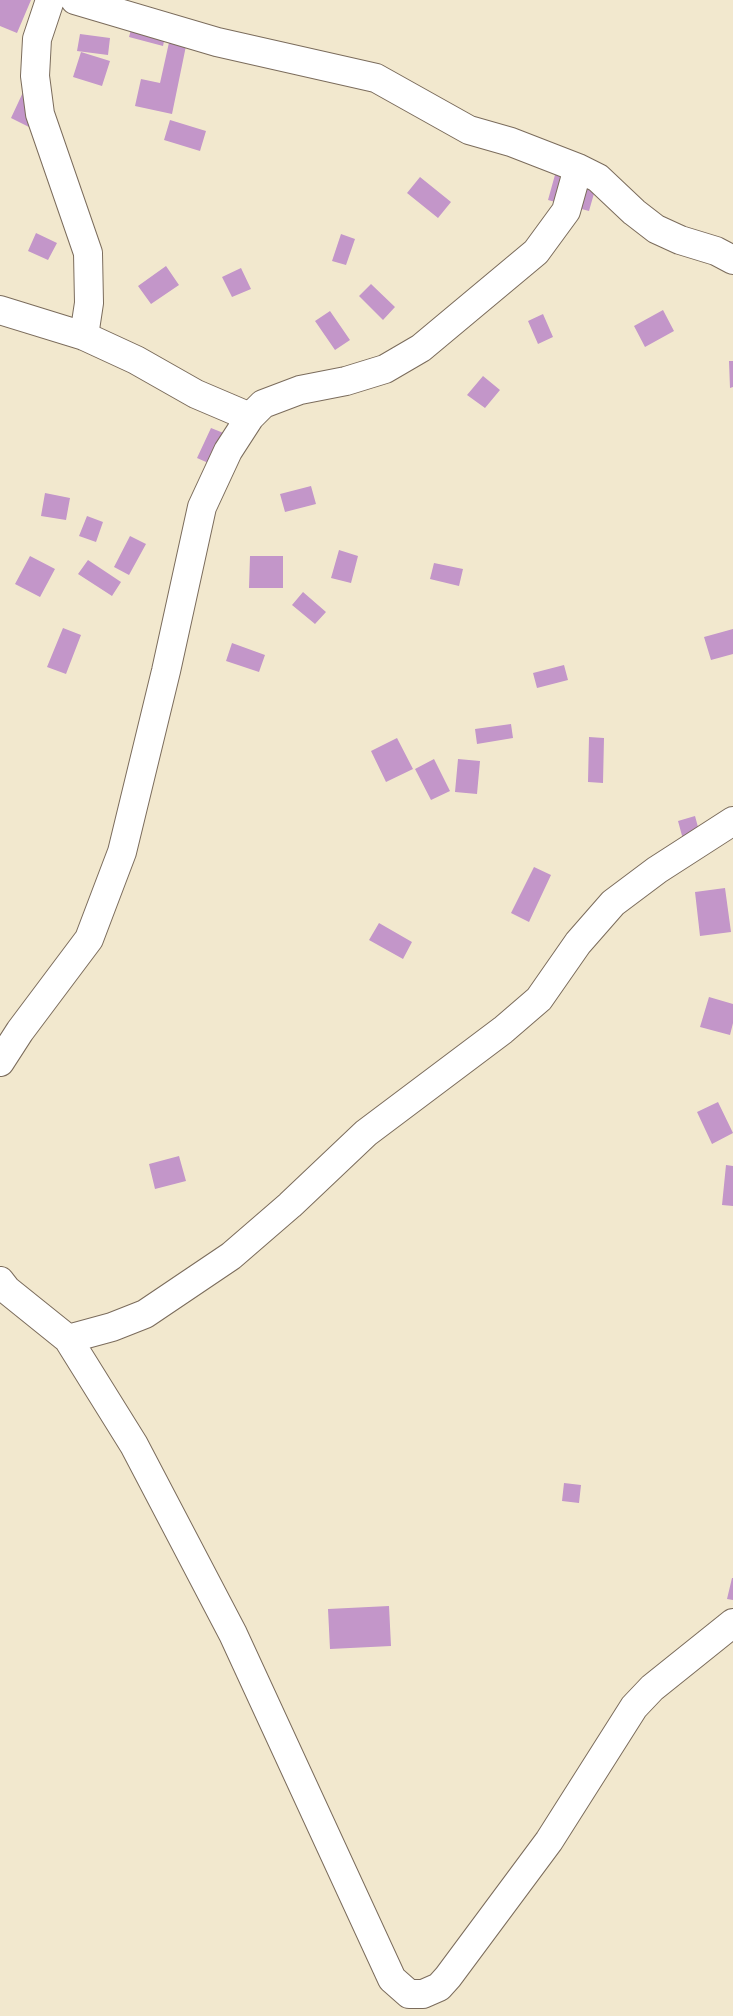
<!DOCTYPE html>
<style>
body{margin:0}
canvas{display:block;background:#f2e8ce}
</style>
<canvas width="733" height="2016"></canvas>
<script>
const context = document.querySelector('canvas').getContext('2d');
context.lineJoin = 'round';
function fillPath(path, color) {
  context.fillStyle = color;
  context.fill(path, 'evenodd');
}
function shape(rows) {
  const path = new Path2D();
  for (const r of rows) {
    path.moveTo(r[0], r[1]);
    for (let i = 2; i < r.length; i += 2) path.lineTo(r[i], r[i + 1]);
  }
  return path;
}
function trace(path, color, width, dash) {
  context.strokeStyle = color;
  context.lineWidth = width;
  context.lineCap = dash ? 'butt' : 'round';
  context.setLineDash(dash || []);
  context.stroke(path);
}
fillPath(shape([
 [0,0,31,0,17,33,0,26],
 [134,19,167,27,163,46,129,37],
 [80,34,110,38,108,55,77,51],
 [170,38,187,41,172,114,135,106,141,79,160,83],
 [81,52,110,61,102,86,73,77],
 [25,88,43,97,29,127,11,118],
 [170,120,206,131,200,151,164,140],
 [558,164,599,176,589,211,548,200],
 [420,177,451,202,438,218,407,193],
 [36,233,57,243,48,260,28,251],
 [341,234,355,239,346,265,332,261],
 [166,266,179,285,151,304,138,286],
 [241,268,251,289,232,297,222,277],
 [371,284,395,307,383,320,359,296],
 [663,310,674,331,645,347,634,326],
 [330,311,350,340,335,350,315,321],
 [543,314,553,337,538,344,528,321],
 [729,361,733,361,733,387,730,388],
 [483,376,500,390,485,408,467,395],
 [211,428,226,434,213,465,197,458],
 [311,486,316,504,285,512,280,494],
 [45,493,70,498,66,520,41,516],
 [87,516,103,522,96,542,79,536],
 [130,536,146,544,129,575,114,567],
 [339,550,358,556,351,583,331,578],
 [30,556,55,569,40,597,15,584],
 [250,556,283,556,283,588,249,588],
 [88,560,121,582,112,596,78,574],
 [434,563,463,569,459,586,430,579],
 [303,592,326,612,315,624,292,605],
 [63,628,81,635,66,674,47,667],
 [733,629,733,654,711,660,704,637],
 [232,643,265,655,259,672,226,661],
 [564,665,568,680,537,688,533,673],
 [511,724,513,738,477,744,475,729],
 [589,737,604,738,603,783,588,782],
 [397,738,413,769,386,782,371,751],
 [434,759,450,791,431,800,415,769],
 [458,759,480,761,477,794,455,792],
 [695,816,701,838,684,843,678,821],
 [534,867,551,875,529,922,511,913],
 [725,888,731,932,700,936,695,892],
 [379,923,412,942,403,959,369,940],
 [709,997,733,1004,733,1023,730,1035,700,1027],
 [718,1102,733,1133,712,1144,697,1112],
 [179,1156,186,1181,155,1189,149,1164],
 [726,1165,733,1166,733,1206,722,1205],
 [564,1483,581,1485,579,1503,562,1501],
 [732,1578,733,1578,733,1600,727,1599],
 [389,1606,391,1646,330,1649,328,1609]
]), '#c396c9');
const minor = shape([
 [50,0,37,39,35,76,40,114,88,253,89,303,84,336],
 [75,0,217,42,376,78,469,130,511,142,578,168,598,178,634,212,656,229,680,240,716,251,733,260],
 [0,310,84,336,136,360,196,394,250,417],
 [0,1062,20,1031,89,939,122,852,166,671,202,507,228,451,250,417,263,404,300,390,346,381,385,369,421,348,536,252,566,211,578,168],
 [0,1281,7,1290,68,1339,134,1445,233,1634,392,1979,409,1994,423,1994,439,1987,448,1977,549,1841,634,1707,652,1688,733,1623],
 [68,1339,112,1327,145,1314,231,1256,290,1205,366,1133,503,1030,539,999,578,943,613,903,657,870,733,821]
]);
trace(minor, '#7b6c5c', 30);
trace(minor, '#fff', 28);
</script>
